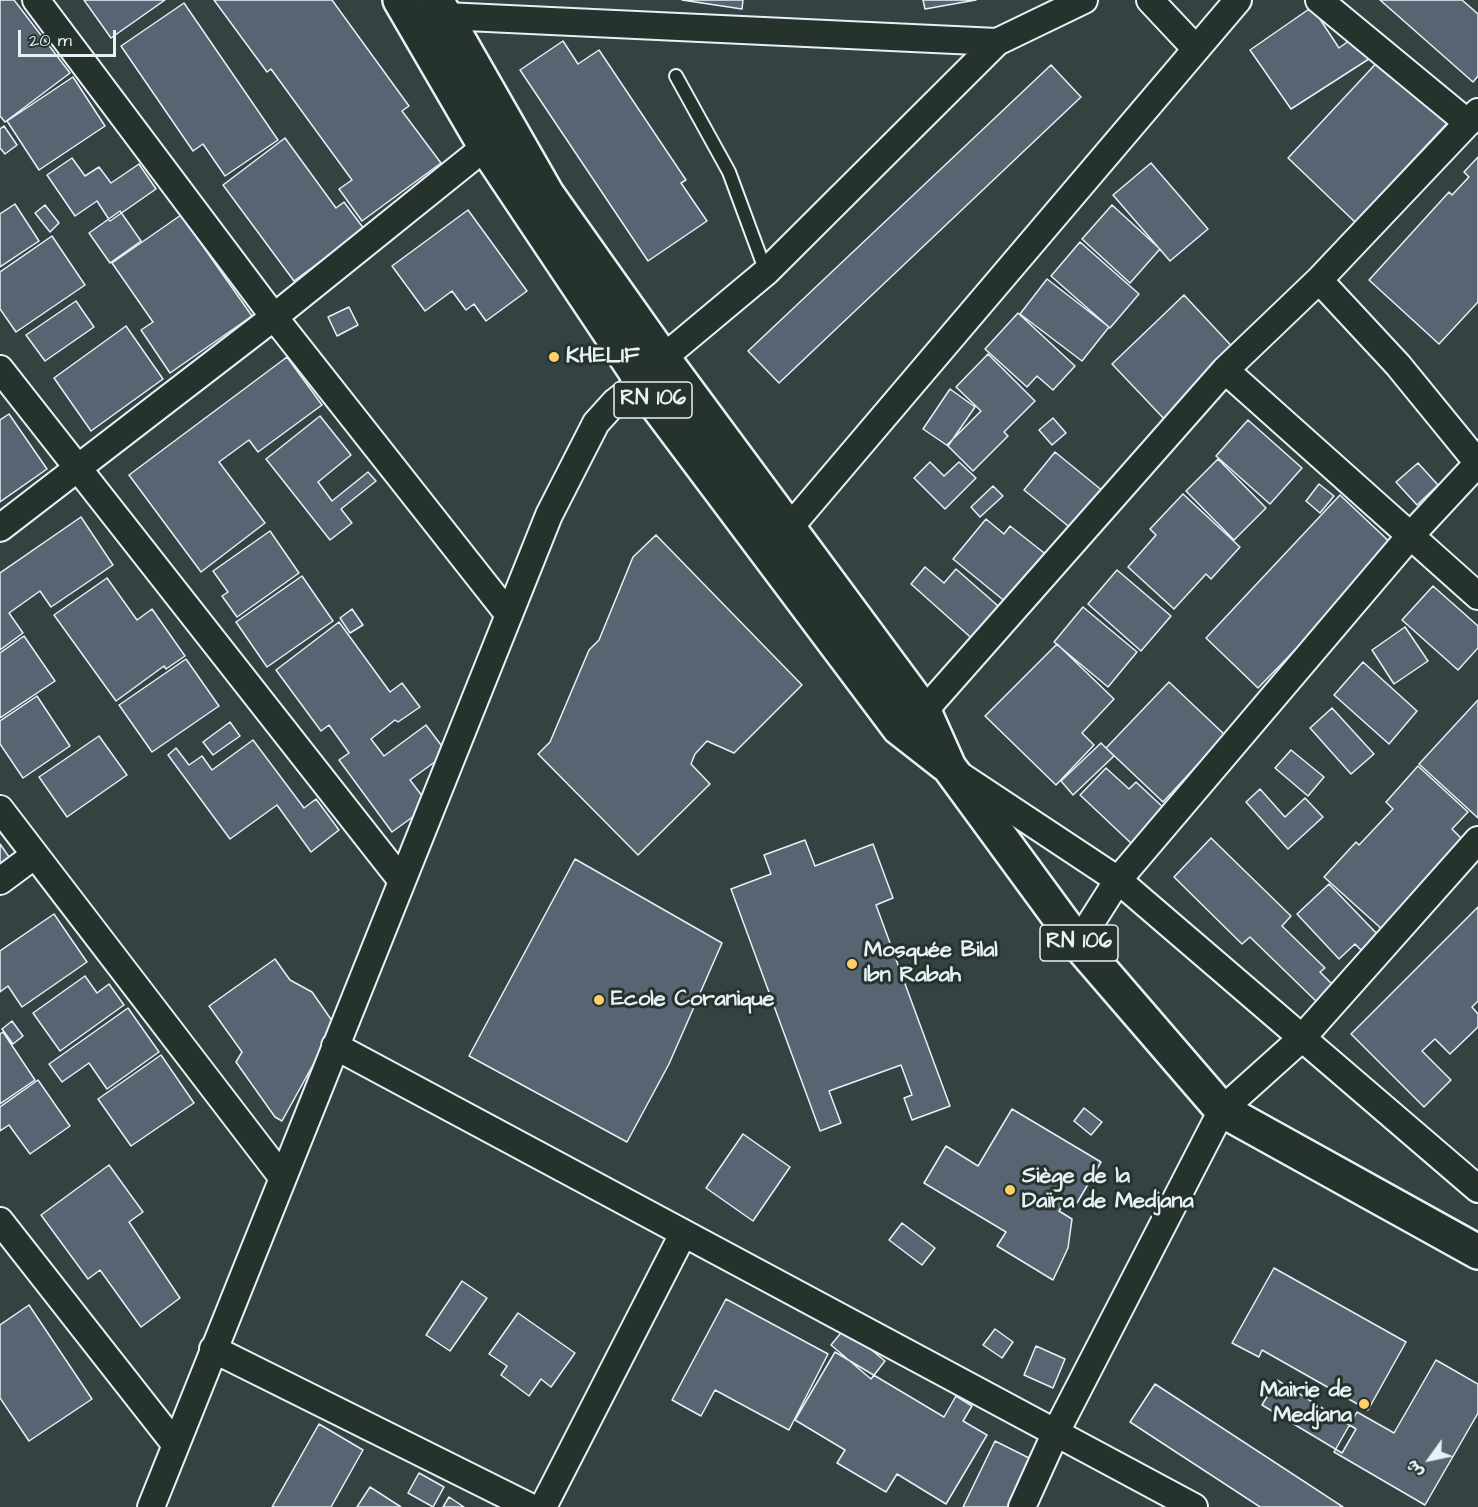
<!DOCTYPE html>
<meta charset="utf-8">
<style>
body{margin:0}
#map{position:relative;width:1478px;height:1507px;overflow:hidden;background:#354242;font-family:"Architects Daughter","Playpen Sans Arabic",sans-serif}
canvas{display:block}
.north{position:absolute;left:1400px;top:1429px;width:60px;height:60px;-webkit-text-stroke:4px #26332d;paint-order:stroke;rotate:237deg;font-size:16px;font-weight:700;line-height:24px;text-align:center;color:#e8f1f8}
.north::after{content:'';display:block;margin:auto;width:21px;height:27px;background:#e8f1f8;clip-path:polygon(50% 0,100% 100%,50% 72%,0 100%)}
.scale{position:absolute;left:18px;top:30px;width:98px;height:27px;box-sizing:border-box;border:3px solid #e8f1f8;border-top:0;padding-left:8px;font-size:18px;line-height:21px;white-space:nowrap;color:#e8f1f8;-webkit-text-stroke:4px #26332d;paint-order:stroke}
</style>
<div id="map">
<canvas width="1478" height="1507"></canvas>
<div class="north">ش</div>
<div class="scale">20 m</div>
</div>
<script>
const context = document.querySelector('canvas').getContext('2d');
context.lineJoin = 'round';
function fillPath(path, color) {
  context.fillStyle = color;
  context.fill(path, 'evenodd');
}
function shape(rows) {
  const path = new Path2D();
  for (const r of rows) {
    path.moveTo(r[0], r[1]);
    for (let i = 2; i < r.length; i += 2) path.lineTo(r[i], r[i + 1]);
  }
  return path;
}
function trace(path, color, width, dash) {
  context.strokeStyle = color;
  context.lineWidth = width;
  context.lineCap = dash ? 'butt' : 'round';
  context.setLineDash(dash || []);
  context.stroke(path);
}
function drawText(font, color, halo, rows, align = 'center') {
  context.font = font + ' "Architects Daughter",sans-serif';
  context.lineWidth = 6;
  context.setLineDash([]);
  context.textBaseline = 'middle';
  context.strokeStyle = halo;
  context.fillStyle = color;
  for (const [text, x, y, turn = 0] of rows) {
    context.save();
    context.translate(x, y);
    context.rotate((+turn || 0) * Math.PI / 180);
    context.textAlign = isNaN(turn) ? turn : align;
    if (halo) context.strokeText(text, 0, 0);
    context.fillText(text, 0, 0);
    context.restore();
  }
}
const building = shape([
 [0,0,14,0,70,73,5,122,0,116,0,0],
 [84,0,165,0,111,38,84,0],
 [214,0,332,0,409,106,402,111,441,163,362,221,339,189,352,180,271,69,267,72,214,0],
 [682,0,743,0,742,9,682,0],
 [923,0,976,0,925,9,923,0],
 [1380,0,1462,0,1478,14,1478,76,1473,82,1380,0],
 [184,3,278,140,225,176,203,144,193,151,121,46,184,3],
 [1312,7,1339,48,1357,35,1372,57,1291,109,1250,50,1312,7],
 [563,41,578,64,599,50,686,180,681,183,707,221,648,261,520,70,563,41],
 [1384,55,1451,119,1355,222,1288,158,1384,55],
 [1051,65,1081,97,779,383,748,351,1051,65],
 [73,77,105,126,39,170,7,121,73,77],
 [4,126,17,145,5,154,0,148,0,129,4,126],
 [285,138,336,208,344,202,364,229,294,281,223,185,285,138],
 [1478,157,1478,302,1439,344,1369,280,1449,192,1452,195,1469,177,1464,172,1478,157],
 [72,158,85,176,99,167,111,183,139,164,156,189,110,221,97,201,75,216,47,175,72,158],
 [1151,163,1208,229,1170,261,1113,195,1151,163],
 [15,204,39,241,0,267,0,214,15,204],
 [45,205,59,223,50,232,35,213,45,205],
 [1112,205,1160,249,1130,283,1082,239,1112,205],
 [468,210,527,291,486,321,474,304,466,310,452,291,425,311,392,266,468,210],
 [120,211,141,241,110,263,89,233,120,211],
 [181,215,252,316,170,373,141,330,153,322,112,263,181,215],
 [52,236,85,285,16,332,0,309,0,272,52,236],
 [1080,242,1139,294,1110,328,1051,276,1080,242],
 [1047,279,1109,327,1082,361,1020,314,1047,279],
 [1184,295,1239,354,1168,423,1112,364,1184,295],
 [76,301,94,327,45,361,26,335,76,301],
 [349,307,358,325,337,336,328,317,349,307],
 [1018,313,1075,366,1053,390,1037,376,1027,387,985,349,1018,313],
 [126,326,163,379,91,431,54,378,126,326],
 [988,354,1035,401,1004,432,1008,436,973,471,947,445,981,411,956,387,988,354],
 [287,357,322,405,258,452,249,440,219,462,265,523,201,572,129,475,287,357],
 [950,389,975,407,948,446,923,429,950,389],
 [9,414,47,469,0,502,0,420,9,414],
 [320,416,351,455,318,482,332,501,368,472,376,481,341,509,352,523,330,540,266,459,320,416],
 [1053,418,1066,433,1052,445,1039,430,1053,418],
 [1248,420,1302,468,1270,504,1216,456,1248,420],
 [1055,452,1104,492,1073,530,1024,490,1055,452],
 [1218,459,1266,508,1234,540,1186,491,1218,459],
 [930,462,944,476,959,462,976,478,945,509,914,478,930,462],
 [1418,463,1438,485,1417,505,1396,482,1418,463],
 [1319,484,1334,496,1320,513,1306,501,1319,484],
 [993,486,1003,496,980,517,971,507,993,486],
 [1183,494,1240,547,1211,579,1206,574,1174,609,1128,567,1156,535,1150,529,1183,494],
 [1340,495,1395,547,1258,688,1206,638,1340,495],
 [81,517,113,565,51,607,40,591,9,613,23,633,0,650,0,573,81,517],
 [986,519,1004,534,1010,526,1048,556,1007,603,953,559,986,519],
 [270,531,299,573,237,617,222,596,228,592,213,571,270,531],
 [656,535,802,685,734,753,707,741,695,754,691,764,710,784,638,855,538,754,550,742,589,650,599,640,633,557,656,535],
 [925,567,944,583,956,569,1005,612,977,643,911,584,925,567],
 [1117,570,1171,616,1141,651,1088,604,1117,570],
 [302,576,333,621,267,667,236,622,302,576],
 [107,578,137,620,152,609,185,656,166,669,164,666,116,701,54,615,107,578],
 [1433,586,1478,626,1478,648,1458,670,1402,620,1433,586],
 [1083,607,1137,652,1108,687,1054,642,1083,607],
 [352,609,363,625,350,633,340,618,352,609],
 [339,622,390,692,402,683,420,707,398,722,395,720,371,739,384,756,426,725,447,753,410,780,429,805,392,832,339,760,349,753,329,725,321,731,276,670,339,622],
 [1405,627,1428,661,1394,684,1372,650,1405,627],
 [24,636,55,681,0,718,0,653,24,636],
 [1057,644,1114,699,1082,733,1094,745,1056,785,985,716,1057,644],
 [186,659,219,706,152,752,119,705,186,659],
 [1363,662,1417,711,1389,744,1334,695,1363,662],
 [1169,682,1225,735,1163,802,1106,748,1169,682],
 [37,696,70,746,23,778,0,744,0,721,37,696],
 [1478,700,1478,818,1419,764,1478,700],
 [1332,708,1374,754,1351,774,1310,728,1332,708],
 [230,722,240,736,213,755,203,742,230,722],
 [99,736,127,775,67,817,39,777,99,736],
 [253,740,304,808,316,799,339,830,311,852,277,805,230,839,168,755,176,748,189,765,202,756,212,770,253,740],
 [1101,743,1114,756,1073,795,1061,781,1101,743],
 [1291,750,1324,777,1308,796,1275,768,1291,750],
 [1418,766,1468,812,1452,829,1465,842,1384,931,1324,877,1356,842,1359,845,1393,809,1386,802,1418,766],
 [1106,768,1129,789,1136,782,1166,810,1133,845,1080,795,1106,768],
 [1260,789,1285,817,1305,798,1323,817,1288,849,1246,802,1260,789],
 [1211,838,1291,916,1282,926,1325,968,1320,972,1335,987,1319,1004,1250,937,1242,944,1174,877,1211,838],
 [805,840,815,866,873,844,893,898,876,905,950,1106,912,1120,904,1098,912,1095,901,1065,829,1091,841,1123,820,1131,731,889,771,874,764,855,805,840],
 [0,844,14,864,0,874,0,844],
 [575,859,722,943,669,1064,627,1142,469,1056,575,859],
 [1329,884,1380,937,1364,953,1355,944,1339,959,1297,914,1329,884],
 [1478,907,1478,1001,1472,1007,1478,1014,1478,1027,1450,1054,1435,1039,1422,1051,1451,1080,1424,1107,1351,1034,1478,907],
 [54,914,87,962,22,1007,8,986,0,992,0,951,54,914],
 [275,959,290,980,312,992,335,1025,282,1121,275,1117,236,1062,242,1052,209,1006,275,959],
 [85,976,97,993,109,984,124,1005,60,1051,33,1013,85,976],
 [128,1008,159,1052,107,1089,89,1063,62,1082,49,1064,128,1008],
 [12,1021,23,1036,13,1044,2,1029,12,1021],
 [3,1032,35,1080,0,1104,0,1034,3,1032],
 [161,1055,194,1103,131,1146,98,1099,161,1055],
 [38,1080,70,1126,30,1154,9,1125,0,1131,0,1107,38,1080],
 [1084,1108,1102,1122,1091,1135,1074,1121,1084,1108],
 [1012,1109,1101,1162,1077,1203,1068,1197,1059,1211,1072,1219,1068,1248,1053,1280,997,1246,1006,1232,924,1183,946,1146,978,1166,1012,1109],
 [743,1134,790,1167,753,1221,706,1188,743,1134],
 [109,1165,143,1212,129,1222,180,1298,141,1327,100,1270,88,1279,41,1215,109,1165],
 [902,1223,935,1248,922,1265,889,1240,902,1223],
 [1274,1268,1406,1342,1368,1410,1262,1350,1259,1357,1232,1343,1274,1268],
 [462,1281,487,1298,450,1351,426,1335,462,1281],
 [726,1299,828,1354,789,1430,715,1390,701,1416,672,1400,726,1299],
 [29,1305,92,1399,29,1441,0,1398,0,1325,29,1305],
 [518,1313,575,1353,551,1387,541,1379,529,1396,501,1375,507,1366,489,1354,518,1313],
 [845,1328,885,1361,871,1379,831,1345,845,1328],
 [995,1329,1013,1342,1002,1358,983,1345,995,1329],
 [1036,1346,1065,1359,1053,1388,1024,1375,1036,1346],
 [835,1352,944,1417,956,1396,972,1406,963,1421,987,1435,946,1504,897,1474,886,1492,837,1463,845,1450,795,1420,835,1352],
 [1436,1360,1478,1384,1478,1413,1425,1505,1334,1452,1357,1412,1394,1433,1436,1360],
 [1277,1380,1356,1429,1342,1453,1262,1405,1277,1380],
 [1155,1384,1343,1507,1260,1507,1130,1422,1155,1384],
 [319,1424,363,1450,331,1507,272,1507,319,1424],
 [995,1441,1033,1460,1010,1507,963,1507,995,1441],
 [419,1473,444,1487,433,1507,408,1493,419,1473],
 [370,1487,401,1507,357,1507,370,1487],
 [449,1497,464,1507,443,1507,449,1497]
]);
fillPath(building, '#596472');
trace(building, '#e8f1f8', 1.5);
const lane = shape([
 [676,76,729,172,766,272]
]);
const street = shape([
 [36,0,274,317,509,615],
 [1150,0,1196,49],
 [1319,0,1468,123],
 [445,16,997,42,1084,0],
 [1319,280,1398,365,1478,463],
 [0,369,402,881],
 [1225,370,1478,596],
 [790,527,1238,0],
 [0,528,274,317,500,135],
 [924,711,1225,370,1319,280,1478,112],
 [961,776,1118,880,1478,1189],
 [0,809,282,1177],
 [0,881,35,855],
 [1078,943,1118,880,1411,535,1478,463],
 [335,1046,1194,1507],
 [0,1221,175,1444],
 [213,1349,530,1507],
 [151,1507,549,515,596,423,615,402,642,381,663,358,766,272,997,42],
 [543,1507,683,1234],
 [1022,1507,1056,1432,1222,1110,1301,1039,1478,840]
]);
const primary = shape([
 [400,0,485,146,642,381,649,395,899,728,945,764],
 [436,0,547,194,663,358,924,711,949,767,1078,943,1222,1110,1478,1252]
]);
trace(lane, '#e8f1f8', 16);
trace(street, '#e8f1f8', 30);
trace(primary, '#e8f1f8', 38);
trace(lane, '#26332d', 12);
trace(street, '#26332d', 26);
trace(primary, '#26332d', 33);
for (const [x, y, r, color] of [
 [554,357,6,"#ffd166"],
 [852,964,6,"#ffd166"],
 [599,1000,6,"#ffd166"],
 [1010,1190,6,"#ffd166"],
 [1364,1404,6,"#ffd166"]
]) {
  const dot = new Path2D();
  dot.arc(x, y, r, 0, 2 * Math.PI);
  context.fillStyle = color;
  context.fill(dot);
  trace(dot, '#26332d', 2);
}
for (const [x, y, w] of [
 [653,400,78],
 [1079,943,78]
]) {
  const box = new Path2D();
  box.roundRect(x - w / 2, y - 18, w, 36, 4.5);
  context.fillStyle = '#26332d';
  context.fill(box);
  trace(box, '#e8f1f8', 1.5);
}
drawText('bold 21px', '#e8f1f8', null, [
 ["RN 106",653,400],
 ["RN 106",1079,943]
]);
drawText('bold 22px', '#e8f1f8', '#26332d', [
 ["KHELIF",566,357],
 ["Mosquée Bilal",864,951],
 ["Ibn Rabah",864,976],
 ["Ecole Coranique",611,1000],
 ["Siège de la",1022,1177],
 ["Daïra de Medjana",1022,1202],
 ["Mairie de",1352,1391,"right"],
 ["Medjana",1352,1416,"right"]
], 'left');
</script>
